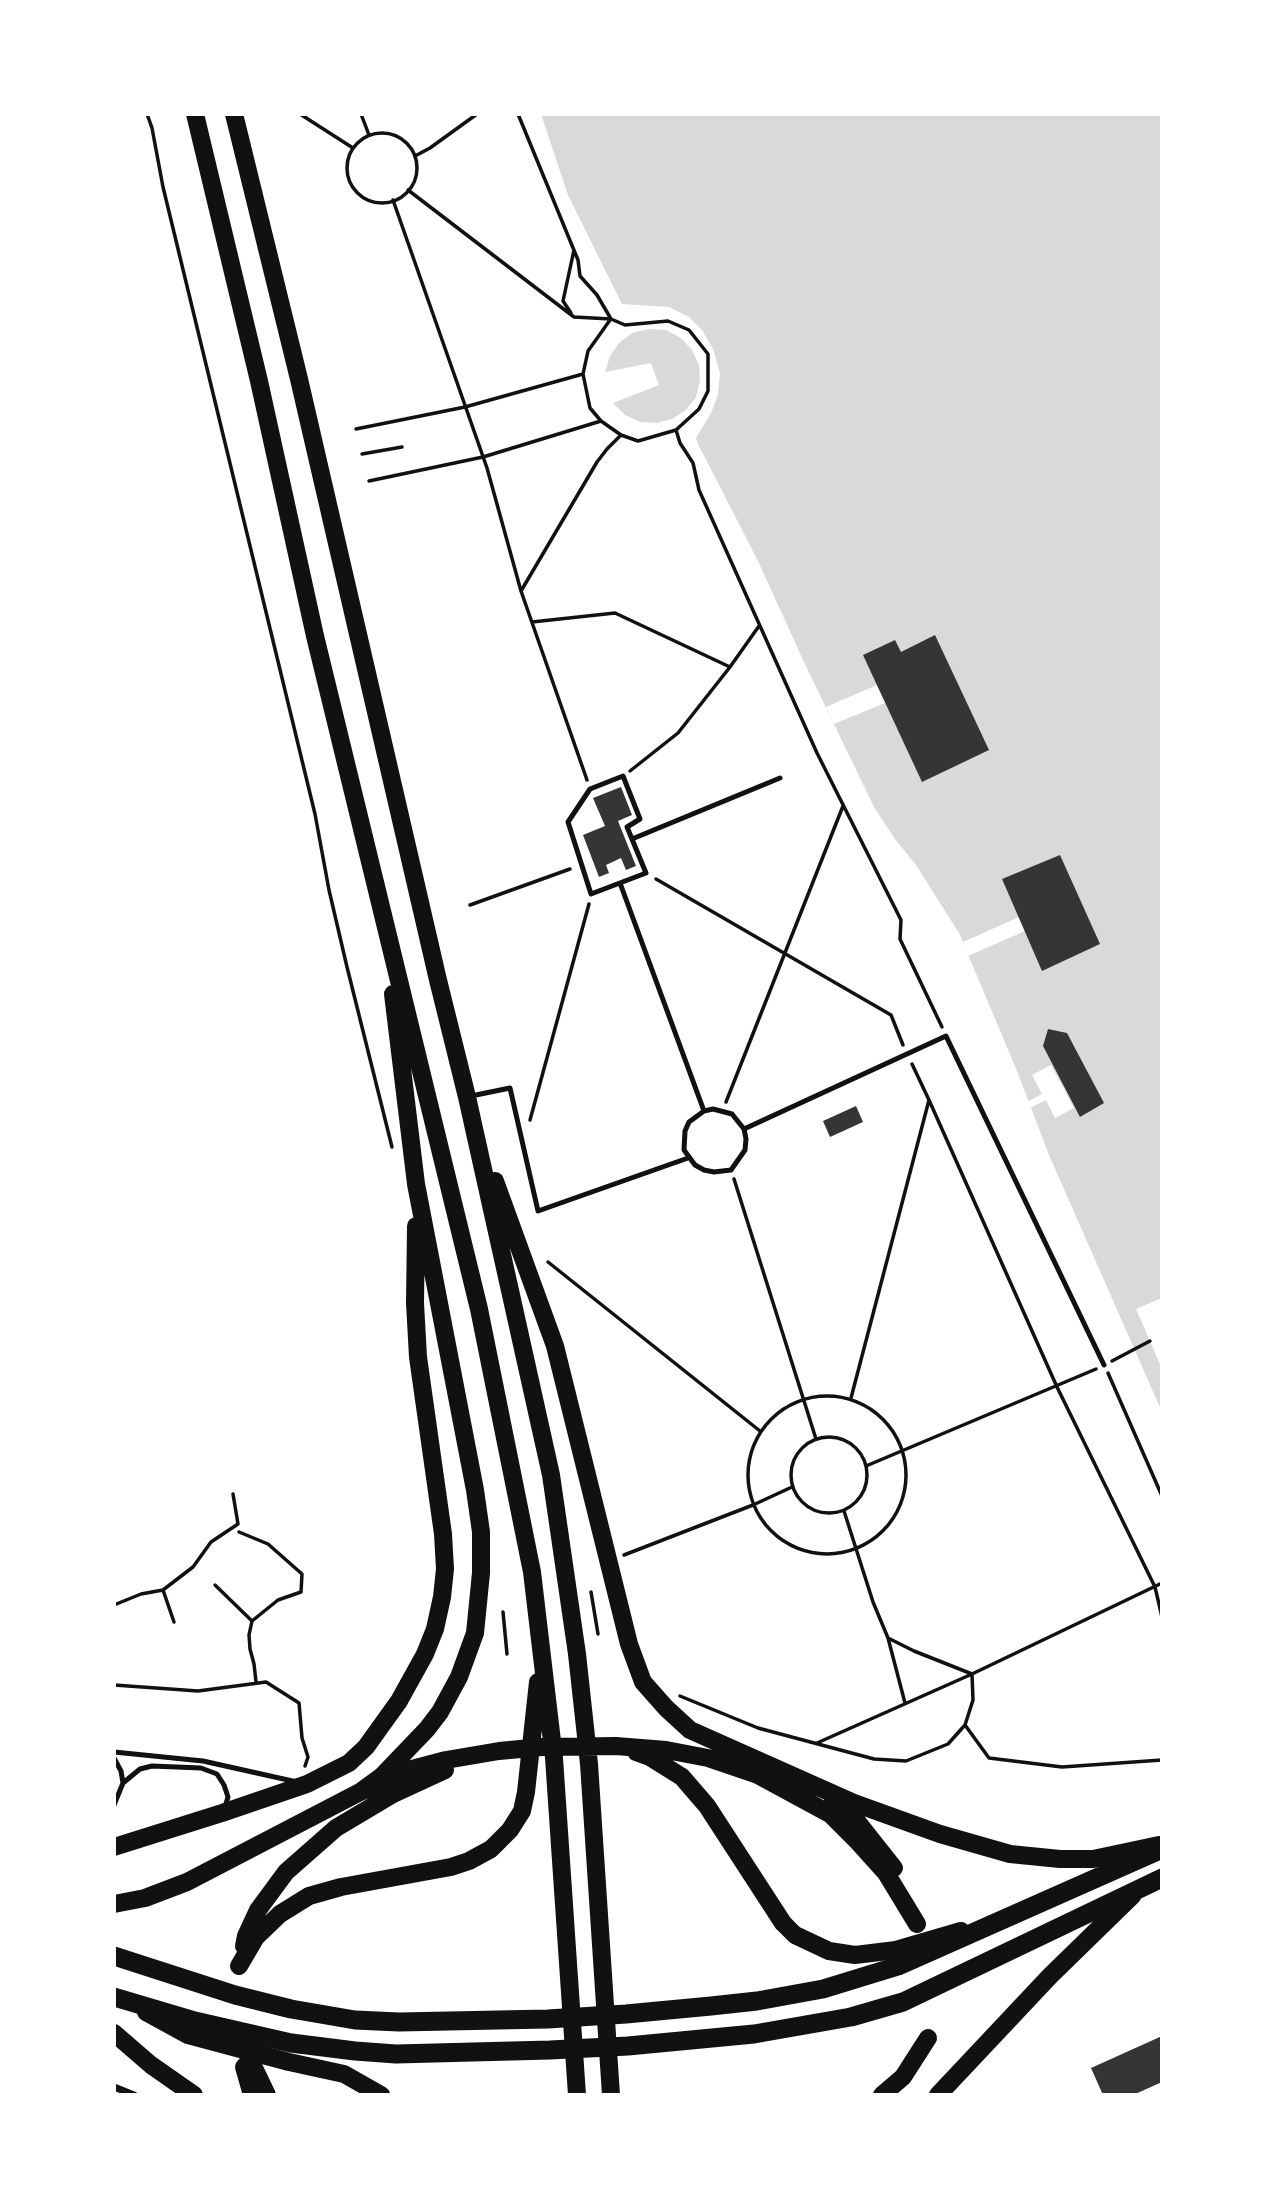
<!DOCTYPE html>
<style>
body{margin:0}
#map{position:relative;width:1276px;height:2209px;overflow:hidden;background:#fff;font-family:"Fira Sans",sans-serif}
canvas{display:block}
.frame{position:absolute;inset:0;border:116px solid #fff;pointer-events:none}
</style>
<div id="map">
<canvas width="1276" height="2209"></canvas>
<div class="frame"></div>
</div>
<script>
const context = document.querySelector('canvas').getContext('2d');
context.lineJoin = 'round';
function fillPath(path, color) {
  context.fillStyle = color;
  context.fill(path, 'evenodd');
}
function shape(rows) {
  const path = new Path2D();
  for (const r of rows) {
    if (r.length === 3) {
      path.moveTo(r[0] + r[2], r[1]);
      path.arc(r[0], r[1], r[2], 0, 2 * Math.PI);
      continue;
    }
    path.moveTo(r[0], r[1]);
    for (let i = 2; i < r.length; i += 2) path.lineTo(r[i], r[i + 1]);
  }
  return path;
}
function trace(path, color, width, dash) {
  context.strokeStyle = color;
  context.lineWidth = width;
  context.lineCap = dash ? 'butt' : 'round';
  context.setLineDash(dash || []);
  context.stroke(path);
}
fillPath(shape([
 [541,114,1162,114,1162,1412,1049,1155,1017,1071,959,933,916,865,895,839,874,807,804,662,758,561,698,444,696,438,711,413,718,395,720,373,713,349,702,330,689,317,669,307,622,304,568,195],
 [649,329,666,330,681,338,692,350,699,365,700,381,696,397,686,410,672,419,657,423,640,422,625,415,613,403,659,385,651,363,605,372,610,356,619,343,632,333]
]), '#d9d9d9');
fillPath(shape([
 [877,685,885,703,834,724,826,707],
 [1019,917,1025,931,968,956,963,942],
 [1051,1065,1074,1108,1055,1118,1046,1100,1028,1109,1025,1103,1042,1094,1032,1075],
 [1162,1298,1162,1369,1136,1309]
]), '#fff');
fillPath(shape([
 [935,635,989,750,922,782,863,655,895,640,901,652],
 [621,787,632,815,618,821,636,866,626,870,621,858,606,865,609,873,599,877,583,835,605,826,593,798],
 [1060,855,1100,944,1042,971,1002,879],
 [1048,1029,1067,1033,1104,1103,1080,1117,1043,1046],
 [856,1106,863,1122,830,1137,823,1121],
 [1162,2036,1162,2082,1133,2095,1103,2095,1091,2068]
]), '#353535');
trace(shape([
 [147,114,152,128,163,187,315,814,329,890,347,967,392,1147],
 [300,114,353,148],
 [361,114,369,135],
 [518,114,578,260,580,276,597,295,611,319,625,325,668,321,689,330,708,354,708,391,699,409,676,430,680,443,693,463,699,490,817,753,901,920,900,939,942,1027],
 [382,168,35],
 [415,156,430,148,477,114],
 [408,190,574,317,611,319],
 [393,200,487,468,521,591,587,780],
 [571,313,563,301,574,250],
 [610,320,588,351,583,374,590,408,601,421,621,435],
 [356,429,465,407,583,374],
 [362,454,402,447],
 [369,481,483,457,601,421],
 [521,591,597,462,607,449,621,435,638,441,676,430],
 [532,622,615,613,730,667],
 [630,771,678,733,730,667,759,626],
 [656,879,891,1015,903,1045],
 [470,905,570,869],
 [929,1100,1057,1387,1155,1587,1162,1617],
 [726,1102,843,806],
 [530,1120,589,904],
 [734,1179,816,1439],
 [548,1262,760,1431],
 [1112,1361,1150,1341],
 [1108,1373,1162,1496],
 [827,1475,79],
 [851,1398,929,1100,912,1064],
 [829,1475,38],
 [866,1466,1096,1369],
 [239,1532,268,1544,302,1574,301,1592,278,1600,252,1621,249,1635,250,1649,254,1664,256,1682],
 [624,1555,753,1505,792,1487],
 [215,1585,252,1621],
 [163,1590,174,1622],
 [591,1592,598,1634],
 [114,1605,141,1594,163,1590,193,1567,211,1542,238,1524,233,1494],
 [503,1612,507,1654],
 [888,1638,905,1703],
 [114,1685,198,1691,266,1682,299,1703,302,1738,308,1757,305,1766],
 [680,1696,758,1728,874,1759,906,1761,948,1744,965,1725,973,1700,972,1674,914,1651,888,1638,873,1602,844,1511],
 [965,1725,989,1758,1062,1767,1162,1760],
 [817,1743,972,1674,1162,1583]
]), '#111', 3.5);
trace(shape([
 [623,776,640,819,627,827,646,873,591,894,568,822,590,789,623,776],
 [632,839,780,778],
 [620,883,704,1111],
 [471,1096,510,1088,538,1211,688,1158],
 [713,1109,732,1114,744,1129,746,1139,745,1150,731,1170,714,1172,704,1170,695,1165,684,1150,685,1131,689,1122,704,1111,713,1109],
 [744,1129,946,1036,1104,1365],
 [114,1752,203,1761,297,1782],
 [114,1758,121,1771,123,1783,114,1805],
 [123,1783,140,1769,152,1766,201,1768,217,1774,224,1785,228,1797,225,1807]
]), '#111', 5);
trace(shape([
 [114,2087,134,2095]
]), '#111', 7);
trace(shape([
 [195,114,259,381,315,636,479,1309,532,1572,554,1758,577,2095],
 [234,114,299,379,438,980,467,1097,551,1475,577,1654,589,1764,611,2095],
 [495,1181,555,1346,629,1644,643,1682,666,1708,690,1730,854,1803,940,1834,1010,1854,1060,1859,1093,1859,1159,1845],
 [636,1752,650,1757,682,1777,707,1806,783,1923,795,1935,829,1951,855,1955,896,1950,961,1931],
 [360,1792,382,1776,427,1729,440,1712,459,1677,475,1633,481,1573,481,1532,475,1490,416,1184,393,994],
 [833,1801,856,1820,894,1868],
 [114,1847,222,1813,307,1784,349,1763,366,1747,399,1701,425,1654,435,1629,442,1597,445,1569,443,1534,418,1357,415,1303,416,1226],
 [114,1904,145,1898,187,1882,360,1792,412,1769,446,1760,499,1751,542,1747,616,1746,666,1750,708,1758,758,1775,830,1814,858,1842,886,1873,917,1924],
 [244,1946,246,1936,258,1910,286,1872,336,1828,393,1794,445,1770],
 [239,1966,256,1937,280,1914,309,1896,341,1887,451,1867,469,1861,491,1849,510,1830,522,1811,526,1792,538,1682],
 [146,2012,188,2035,289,2062,344,2074,381,2095],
 [114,2033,151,2065,194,2095],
 [242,2043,267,2095],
 [244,2067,252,2095],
 [882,2095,903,2077,928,2038],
 [938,2095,1050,1976,1133,1895]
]), '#111', 18);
trace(shape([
 [114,1956,235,1995,291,2009,355,2020,399,2022,548,2019,626,2014,711,2006,757,2001,823,1989,898,1966,1162,1849],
 [114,1997,195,2021,291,2043,355,2051,396,2054,550,2050,628,2046,754,2034,851,2017,903,2002,1162,1878]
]), '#111', 19);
</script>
